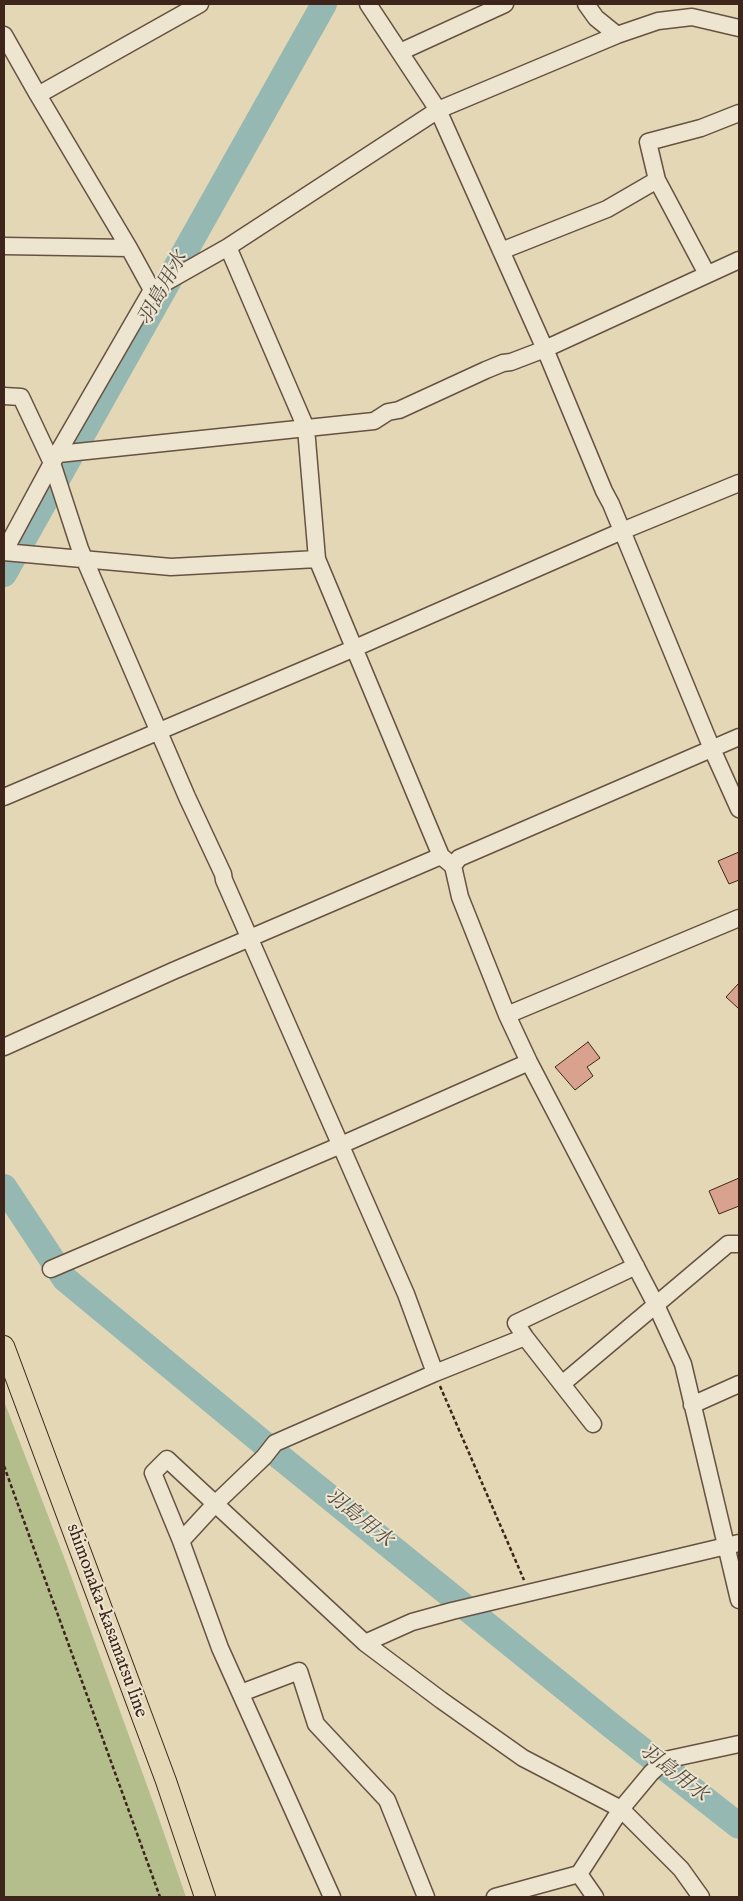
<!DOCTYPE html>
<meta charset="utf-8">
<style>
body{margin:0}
#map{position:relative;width:743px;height:1901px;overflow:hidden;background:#e3d7b6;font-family:"IM FELL English",serif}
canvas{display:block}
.frame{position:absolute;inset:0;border:5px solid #3d251b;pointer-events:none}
</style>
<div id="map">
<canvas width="743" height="1901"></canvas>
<div class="frame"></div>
</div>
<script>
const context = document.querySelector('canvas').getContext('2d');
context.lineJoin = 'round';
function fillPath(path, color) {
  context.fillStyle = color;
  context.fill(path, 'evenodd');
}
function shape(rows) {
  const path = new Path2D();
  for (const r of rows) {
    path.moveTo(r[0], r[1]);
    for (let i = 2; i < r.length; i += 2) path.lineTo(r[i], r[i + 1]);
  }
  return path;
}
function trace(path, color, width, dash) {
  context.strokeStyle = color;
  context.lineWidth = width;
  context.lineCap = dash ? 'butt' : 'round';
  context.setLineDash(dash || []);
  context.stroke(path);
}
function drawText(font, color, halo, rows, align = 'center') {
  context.font = font + ' "IM FELL English","Noto Serif JP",serif';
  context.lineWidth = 4;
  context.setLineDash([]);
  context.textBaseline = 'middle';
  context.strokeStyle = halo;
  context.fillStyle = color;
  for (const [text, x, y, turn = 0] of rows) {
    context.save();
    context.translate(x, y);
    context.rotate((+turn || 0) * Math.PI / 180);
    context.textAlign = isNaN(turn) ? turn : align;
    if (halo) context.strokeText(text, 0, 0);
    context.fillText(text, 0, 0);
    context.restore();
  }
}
fillPath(shape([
 [4,1401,67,1565,157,1813,186,1897,4,1897]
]), '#b4be8d');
trace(shape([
 [4,574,324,4],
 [4,1187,65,1279,280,1457,613,1727,739,1826]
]), '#96b8b3', 26);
const building = shape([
 [739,852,739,880,729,884,718,861,739,852],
 [739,983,739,1009,726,997,739,983],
 [588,1042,600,1058,587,1067,593,1076,575,1090,555,1067,588,1042],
 [739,1178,739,1206,719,1214,709,1191,739,1178]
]);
fillPath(building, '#d9a28e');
trace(building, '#3d251b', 1);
const minor = shape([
 [200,4,38,95,129,248,152,290,228,247,438,110,617,35,658,21,692,17,739,28],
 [368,4,438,110,545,349,604,491,611,504,712,749,739,809],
 [586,4,596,18,617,35],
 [4,35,38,95],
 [400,52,505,4],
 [657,180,707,274],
 [4,246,129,248],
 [228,247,306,428,317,559,441,856,453,866,460,897,507,1015,529,1062,656,1305,683,1364,739,1600],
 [501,251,607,209,657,180,648,142,701,128,739,113],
 [4,396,21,397,52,463,80,549,187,797,223,874,224,880,406,1294,435,1373],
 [58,454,374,421,388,412,399,410,486,370,503,363,511,362,545,349,739,260],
 [4,552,171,567,317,559],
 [4,552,52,463,152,290],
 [4,797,355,648,622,531,739,483],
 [453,866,459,858,739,737],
 [507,1015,739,918],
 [4,1047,173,971,441,856],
 [51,1269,341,1145,529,1062],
 [525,1337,593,1424],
 [562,1384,728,1244,739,1244],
 [692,1405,739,1384],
 [181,1541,153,1473,167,1459,365,1643,441,1700,523,1758,621,1809,681,1869,701,1897],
 [365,1643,412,1622,452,1611,739,1543],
 [241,1693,299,1671,316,1724,387,1800,426,1897],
 [579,1874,621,1809,651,1773,665,1760,739,1744],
 [332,1897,220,1648,181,1541,215,1504,264,1457,275,1443,435,1373,525,1337,516,1323,636,1266],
 [495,1897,579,1874,595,1897]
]);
const major = shape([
 [4,1346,166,1781,205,1897]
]);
trace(minor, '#665242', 19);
trace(major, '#3d251b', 22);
trace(shape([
 [440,1386,524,1580],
 [4,1466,160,1897]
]), '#3d251b', 2.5, [4, 2.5]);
trace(minor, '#ede5d0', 16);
trace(major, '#e3d7b6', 20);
drawText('19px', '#3d251b', '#ede5d0', [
 ["shimonaka-kasamatsu line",106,1621,70]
]);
drawText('italic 20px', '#534a41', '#ede5d0', [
 ["羽島用水",164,289,-61],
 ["羽島用水",358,1519,39],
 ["羽島用水",673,1774,38]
]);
</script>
